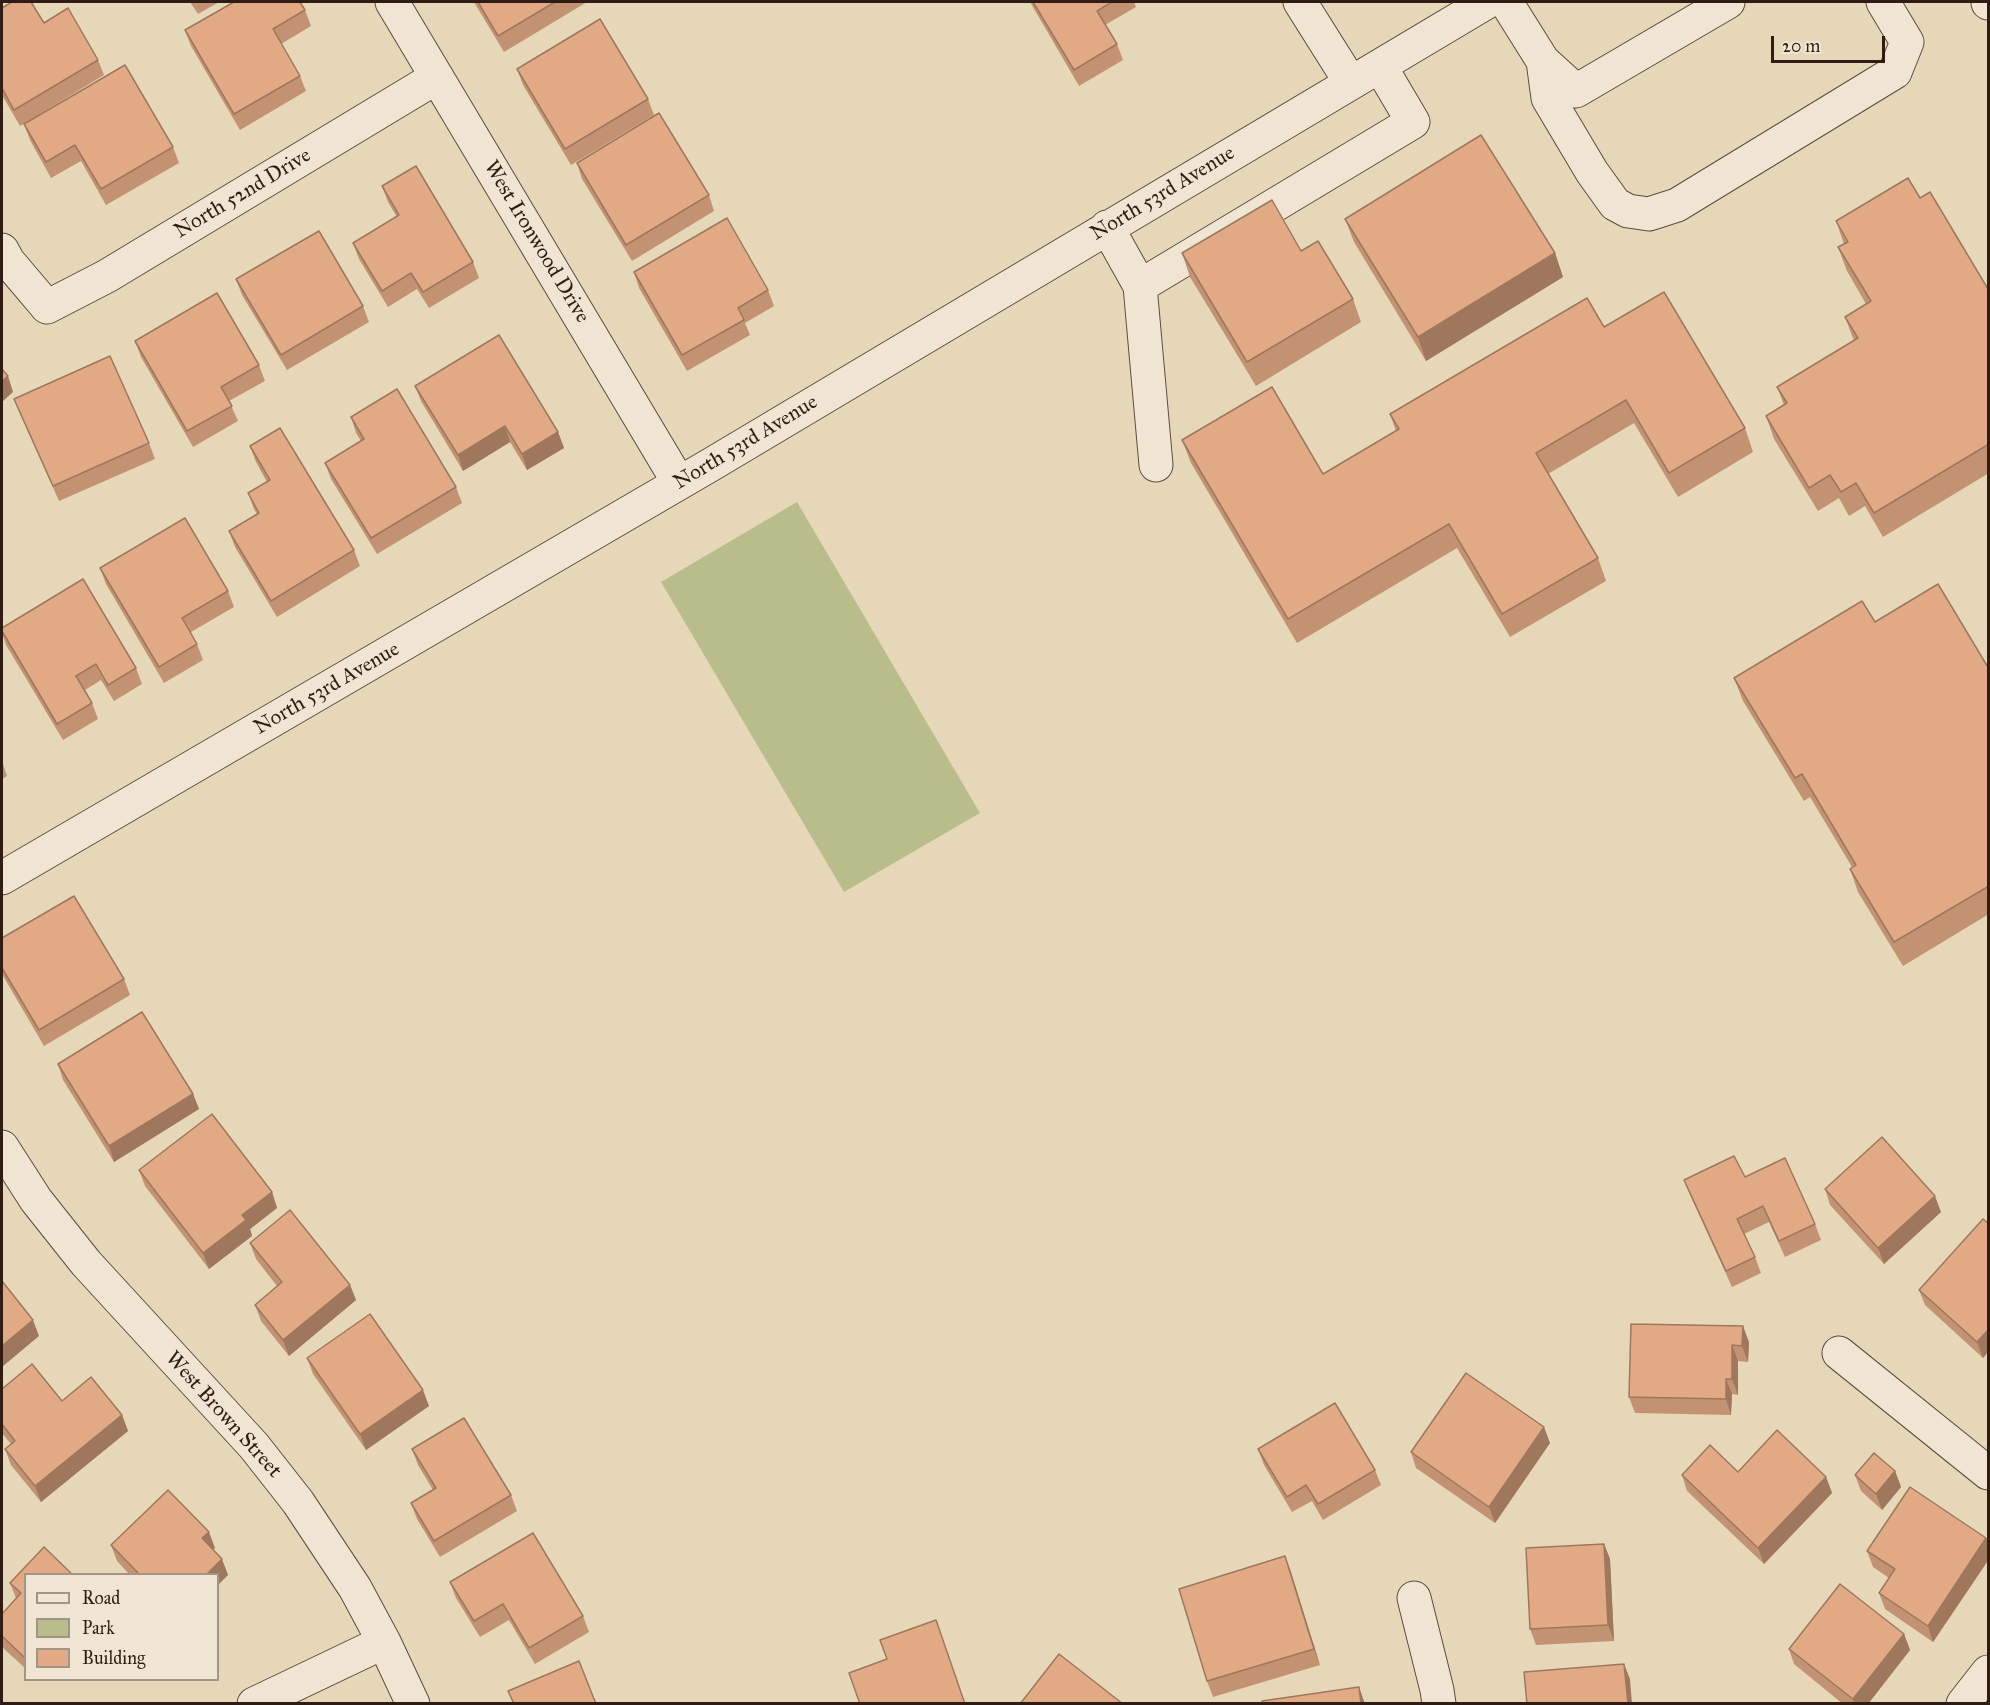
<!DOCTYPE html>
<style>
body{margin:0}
#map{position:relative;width:1990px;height:1705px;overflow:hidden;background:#e6d7b9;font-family:"IM FELL Great Primer",serif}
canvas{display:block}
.frame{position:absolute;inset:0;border:3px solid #311c15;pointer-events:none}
.legend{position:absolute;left:24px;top:1573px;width:195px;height:108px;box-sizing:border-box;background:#efe5d2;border:2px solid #a39586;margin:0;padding:8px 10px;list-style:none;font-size:18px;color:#311c15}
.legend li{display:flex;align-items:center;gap:12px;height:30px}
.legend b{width:30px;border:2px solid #a39586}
.scale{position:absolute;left:1771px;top:36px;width:114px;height:27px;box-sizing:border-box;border:3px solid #311c15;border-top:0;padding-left:8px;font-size:18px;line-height:21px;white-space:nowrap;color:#311c15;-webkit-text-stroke:4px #efe5d2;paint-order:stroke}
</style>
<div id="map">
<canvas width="1990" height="1705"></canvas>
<div class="frame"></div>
<ul class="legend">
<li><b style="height:8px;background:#efe5d2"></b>Road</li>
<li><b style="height:16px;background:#b9bd8c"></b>Park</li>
<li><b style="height:16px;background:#e1aa85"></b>Building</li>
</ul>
<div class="scale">20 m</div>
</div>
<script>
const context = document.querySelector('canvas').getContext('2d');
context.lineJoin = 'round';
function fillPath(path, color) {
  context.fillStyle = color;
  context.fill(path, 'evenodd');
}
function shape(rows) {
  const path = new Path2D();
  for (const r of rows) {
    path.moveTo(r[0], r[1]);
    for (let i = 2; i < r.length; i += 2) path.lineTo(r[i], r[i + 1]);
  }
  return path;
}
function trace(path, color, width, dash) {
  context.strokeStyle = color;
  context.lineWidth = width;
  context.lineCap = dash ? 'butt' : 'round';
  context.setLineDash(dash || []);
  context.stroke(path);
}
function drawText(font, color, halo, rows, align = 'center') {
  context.font = font + ' "IM FELL Great Primer",serif';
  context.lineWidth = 4.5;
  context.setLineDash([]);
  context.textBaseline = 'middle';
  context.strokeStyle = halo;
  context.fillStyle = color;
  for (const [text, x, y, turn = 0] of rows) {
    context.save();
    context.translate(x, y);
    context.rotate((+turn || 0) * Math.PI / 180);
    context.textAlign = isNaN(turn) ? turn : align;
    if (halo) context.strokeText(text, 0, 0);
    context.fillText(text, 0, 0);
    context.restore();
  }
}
fillPath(shape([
 [797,502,980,813,844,892,661,582]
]), '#b9bd8c');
const minor = shape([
 [392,2,679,483],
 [1300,2,1351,83],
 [1506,2,1543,61,1548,98,1592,172,1615,204,1628,211,1649,214,1677,205,1895,72,1907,42,1883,2],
 [1988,2,1988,3],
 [1543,61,1576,91,1728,2],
 [1107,227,1140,286,1156,465],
 [2,250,8,261,47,307,107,276,437,77],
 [1140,286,1413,122,1380,66],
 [2,878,712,464,1487,2],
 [2,1147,36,1200,86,1263,254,1446,298,1502,355,1588,384,1642,413,1704],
 [1839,1353,1988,1473],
 [1414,1598,1437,1690,1439,1704],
 [254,1704,384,1642],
 [1963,1704,1988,1672]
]);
trace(minor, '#5e4b3e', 35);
trace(minor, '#efe5d2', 33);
fillPath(shape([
 [190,2,219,2,198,14],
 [474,2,587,2,504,52],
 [1030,2,1134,2,1136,7,1105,25,1117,44,1123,60,1079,86],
 [2,8,44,23,98,60,104,75,20,126,2,95],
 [305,10,311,26,281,44,300,76,306,91,240,130,191,46,185,30],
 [517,69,648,99,654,115,571,165,523,85],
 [24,124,173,147,179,163,106,205,81,161,51,178,30,140],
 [577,163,709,195,714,211,632,261,582,179],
 [382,186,473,262,479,278,429,308,417,289,388,307,359,259,353,243,397,217,388,202],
 [1920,198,1988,289,1989,289,1989,473,1883,537,1865,506,1849,516,1839,498,1818,511,1774,439,1766,416,1784,405,1777,387,1854,341,1845,317,1866,304,1847,271,1838,247,1844,244,1836,221],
 [1345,219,1555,253,1563,277,1426,361,1354,242],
 [1301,251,1353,299,1361,322,1256,386,1190,277,1182,253],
 [634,272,768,290,774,306,745,323,750,335,687,371,639,288],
 [236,279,363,306,369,322,287,370,242,295],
 [1604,327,1745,428,1753,452,1678,497,1634,423,1548,474,1598,558,1606,581,1510,637,1457,548,1297,643,1191,463,1182,440,1323,474,1396,431,1390,414],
 [135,341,259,365,265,381,229,401,238,421,193,447,141,357],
 [415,386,558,432,564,448,527,470,510,442,463,471,421,401],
 [14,399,149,443,155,459,59,501,20,414],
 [351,417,456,487,462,503,377,554,331,479,325,463,361,441,356,433],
 [250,446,354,550,360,566,277,617,235,547,229,531,257,514,254,509,248,493,267,482,256,462],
 [100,568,228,591,234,607,191,632,197,644,203,660,164,683,106,584],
 [1875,622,1989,669,1989,914,1903,966,1858,892,1850,869,1852,867,1810,797,1804,801,1743,701,1734,678],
 [2,628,136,668,142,684,114,701,101,680,85,690,92,703,98,719,63,740,6,645,2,633],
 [2,761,7,776,2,779],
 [2,938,124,979,130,995,44,1046,2,974],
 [58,1064,193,1094,199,1109,114,1162,63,1080],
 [139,1170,272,1192,277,1208,250,1229,252,1236,209,1269,145,1186],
 [1745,1177,1815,1224,1821,1240,1785,1257,1769,1222,1744,1234,1755,1257,1761,1273,1732,1287,1690,1195,1684,1180],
 [1825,1189,1941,1212,1884,1264,1830,1205],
 [1989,1224,1989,1351,1983,1358,1925,1305,1919,1290],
 [250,1243,350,1285,356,1300,289,1356,261,1321,255,1305,277,1286,256,1259],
 [1631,1324,1749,1342,1748,1362,1738,1361,1738,1395,1732,1394,1731,1415,1635,1413,1629,1397],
 [307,1358,429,1406,366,1450,313,1374],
 [2,1389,62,1401,122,1415,128,1431,41,1502,11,1465,5,1449,11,1444,2,1433],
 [1550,1443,1495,1523,1416,1468,1411,1452],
 [412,1449,511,1495,517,1511,440,1557,417,1519,411,1503,433,1490,418,1465],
 [1258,1449,1375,1470,1381,1485,1323,1520,1312,1501,1292,1512,1264,1465],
 [1895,1471,1901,1487,1882,1510,1861,1491,1855,1475],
 [1738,1472,1826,1477,1832,1493,1764,1564,1687,1491,1682,1475],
 [1986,1538,1989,1544,1989,1559,1933,1642,1885,1609,1879,1593,1889,1578,1873,1567,1867,1551],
 [1604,1544,1610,1559,1614,1641,1536,1645,1530,1629],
 [111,1545,215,1548,212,1550,228,1575,130,1575,117,1561],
 [1285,1556,1320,1665,1213,1697,1207,1681],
 [26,1575,26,1669,2,1647,2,1614,16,1598,10,1583],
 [450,1582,583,1616,589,1632,535,1664,509,1620,480,1637,456,1598],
 [1904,1634,1910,1650,1868,1704,1843,1704,1794,1664,1789,1649]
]), '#c29272');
fillPath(shape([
 [1555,253,1563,277,1426,361,1418,337],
 [8,376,13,392,2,402,2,381],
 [505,426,510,442,463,471,458,455],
 [558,432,564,448,527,470,522,454],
 [193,1094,199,1109,114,1162,109,1146],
 [272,1192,277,1208,250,1229,252,1236,209,1269,203,1253,242,1215],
 [1935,1196,1941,1212,1884,1264,1878,1248],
 [350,1285,356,1300,289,1356,283,1340],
 [33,1320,39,1336,2,1367,2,1346],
 [1743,1326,1749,1342,1748,1362,1742,1346],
 [1989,1329,1989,1351,1983,1358,1977,1342],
 [1732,1345,1738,1361,1738,1395,1732,1379],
 [1726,1379,1732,1394,1731,1415,1726,1399],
 [423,1390,429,1406,366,1450,360,1434],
 [122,1415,128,1431,41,1502,35,1486],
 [1544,1427,1550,1443,1495,1523,1489,1507],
 [1895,1471,1901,1487,1882,1510,1876,1494],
 [1826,1477,1832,1493,1764,1564,1758,1548],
 [209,1532,215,1548,208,1554,202,1538],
 [1986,1538,1989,1544,1989,1559,1933,1642,1928,1626],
 [1604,1544,1610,1559,1614,1641,1608,1625],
 [1285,1556,1291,1572,1320,1665,1314,1649],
 [222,1559,228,1575,218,1585,218,1575,206,1575],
 [1904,1634,1910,1650,1868,1704,1854,1704,1853,1699],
 [1624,1664,1630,1679,1632,1704,1628,1704],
 [1359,1687,1365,1704,1361,1704]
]), '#9e775d');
const building = shape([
 [12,2,31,2,44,23,68,8,98,60,14,110,2,88,2,8,12,2],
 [234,2,300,2,305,10,273,29,300,76,234,114,185,30,234,2],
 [478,2,555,2,498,36,478,2],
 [1033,2,1112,2,1097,11,1117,44,1074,70,1033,2],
 [600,19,648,99,565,149,517,69,600,19],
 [125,65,173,147,101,189,75,145,46,162,24,124,125,65],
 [659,113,709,195,626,245,577,163,659,113],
 [1481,135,1555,253,1418,337,1345,219,1481,135],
 [416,166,473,262,423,292,411,273,382,291,353,243,399,215,382,186,416,166],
 [1908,178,1920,198,1930,192,1988,289,1989,289,1989,444,1874,513,1856,483,1841,492,1830,475,1809,488,1766,416,1787,403,1777,387,1858,338,1845,317,1871,301,1838,247,1848,242,1836,221,1908,178],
 [1272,200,1301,251,1318,241,1353,299,1247,362,1182,253,1272,200],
 [727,218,768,290,738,308,744,320,682,355,634,272,727,218],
 [319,231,363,306,281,355,236,279,319,231],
 [1664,292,1745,428,1669,473,1626,400,1536,453,1598,558,1502,614,1449,524,1288,619,1182,440,1272,387,1323,474,1399,429,1390,414,1587,298,1604,327,1664,292],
 [217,293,259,365,221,387,232,406,187,431,135,341,217,293],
 [499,335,558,432,522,454,505,426,458,455,415,386,499,335],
 [110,356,149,443,53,486,14,399,110,356],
 [2,369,8,376,2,381,2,369],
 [397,389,456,487,371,538,325,463,364,439,351,417,397,389],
 [280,428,354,550,271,601,229,531,259,513,248,493,270,480,250,446,280,428],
 [185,518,228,591,182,618,197,644,159,667,100,568,185,518],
 [83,579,136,668,108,685,96,664,76,676,92,703,57,724,2,631,2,628,83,579],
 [1938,584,1989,669,1989,886,1894,942,1850,869,1856,865,1802,774,1795,778,1734,678,1862,601,1875,622,1938,584],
 [74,896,124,979,39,1030,2,968,2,938,74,896],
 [142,1012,193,1094,109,1146,58,1064,142,1012],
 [212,1114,272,1192,242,1215,246,1220,203,1253,139,1170,212,1114],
 [1882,1137,1935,1196,1878,1248,1825,1189,1882,1137],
 [1734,1156,1745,1177,1785,1158,1815,1224,1779,1241,1763,1206,1737,1219,1755,1257,1726,1271,1684,1180,1734,1156],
 [290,1210,350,1285,283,1340,255,1305,282,1282,250,1243,290,1210],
 [1983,1219,1989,1224,1989,1329,1977,1342,1919,1290,1983,1219],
 [2,1281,33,1320,2,1346,2,1281],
 [370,1314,423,1390,360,1434,307,1358,370,1314],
 [1631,1324,1743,1326,1742,1346,1732,1345,1732,1379,1726,1379,1726,1399,1629,1397,1631,1324],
 [32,1364,62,1401,91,1377,122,1415,35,1486,5,1449,15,1441,2,1424,2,1389,32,1364],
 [1466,1373,1544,1427,1489,1507,1411,1452,1466,1373],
 [1335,1403,1375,1470,1318,1504,1306,1485,1287,1497,1258,1449,1335,1403],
 [464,1418,511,1495,434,1541,411,1503,436,1488,412,1449,464,1418],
 [1777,1430,1826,1477,1758,1548,1682,1475,1710,1445,1738,1472,1777,1430],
 [1874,1453,1895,1471,1876,1494,1855,1475,1874,1453],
 [1910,1487,1986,1538,1928,1626,1879,1593,1895,1569,1867,1551,1910,1487],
 [168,1490,209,1532,202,1538,222,1559,206,1575,140,1575,111,1545,168,1490],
 [533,1533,583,1616,529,1648,503,1604,474,1621,450,1582,533,1533],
 [1604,1544,1608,1625,1530,1629,1526,1548,1604,1544],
 [44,1547,73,1575,26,1575,26,1659,2,1636,2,1614,21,1593,10,1583,44,1547],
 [1285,1556,1314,1649,1207,1681,1179,1589,1285,1556],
 [1840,1584,1904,1634,1853,1699,1789,1649,1840,1584],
 [936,1620,965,1704,860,1704,849,1673,887,1659,880,1640,936,1620],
 [1059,1654,1123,1704,1020,1704,1059,1654],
 [579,1661,596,1704,514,1704,508,1691,579,1661],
 [1624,1664,1628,1704,1527,1704,1524,1672,1624,1664],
 [1359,1687,1361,1704,1262,1704,1262,1701,1359,1687]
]);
fillPath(building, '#e1aa85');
trace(building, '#9e775d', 1.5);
drawText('21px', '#311c15', '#efe5d2', [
 ["North 52nd Drive",243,194,-31],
 ["North 53rd Avenue",1163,194,-31],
 ["West Ironwood Drive",536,242,59],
 ["North 53rd Avenue",746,443,-31],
 ["North 53rd Avenue",327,689,-30],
 ["West Brown Street",223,1415,48]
]);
</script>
